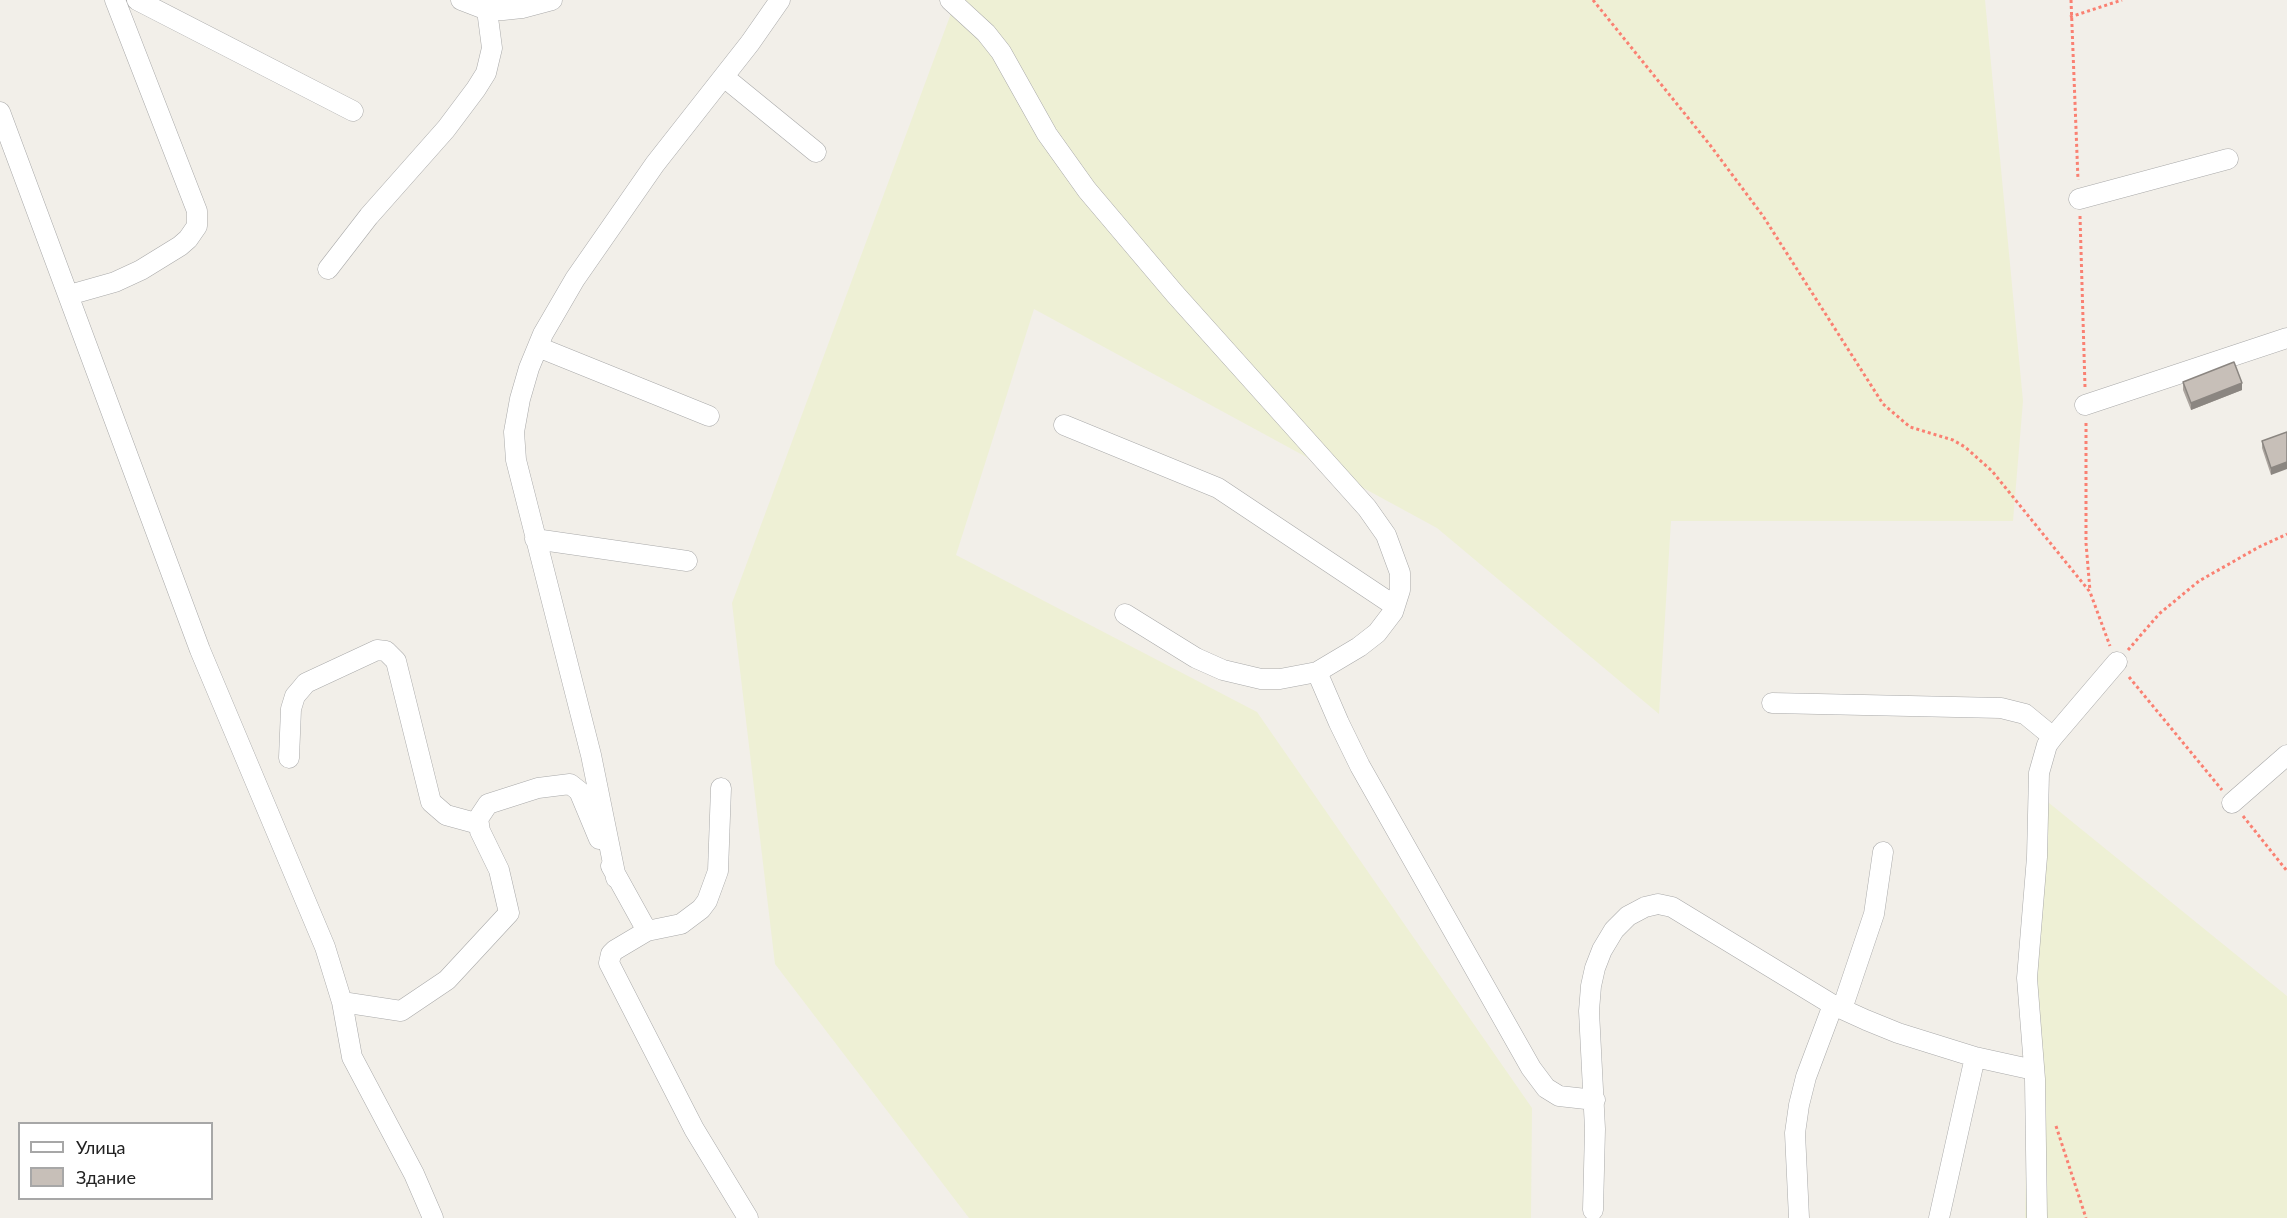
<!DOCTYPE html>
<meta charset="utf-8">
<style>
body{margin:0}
#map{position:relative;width:2287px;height:1218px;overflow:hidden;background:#f2efe9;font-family:Lato,sans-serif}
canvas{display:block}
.legend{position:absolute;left:18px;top:1122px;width:195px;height:78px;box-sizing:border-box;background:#fff;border:2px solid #a7a7a7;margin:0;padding:8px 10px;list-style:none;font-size:18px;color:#222}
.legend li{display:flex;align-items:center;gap:12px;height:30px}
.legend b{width:30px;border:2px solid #a7a7a7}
</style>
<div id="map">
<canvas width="2287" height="1218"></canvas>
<ul class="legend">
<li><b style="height:8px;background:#fff"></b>Улица</li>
<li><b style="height:16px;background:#c7bfb8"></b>Здание</li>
</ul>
</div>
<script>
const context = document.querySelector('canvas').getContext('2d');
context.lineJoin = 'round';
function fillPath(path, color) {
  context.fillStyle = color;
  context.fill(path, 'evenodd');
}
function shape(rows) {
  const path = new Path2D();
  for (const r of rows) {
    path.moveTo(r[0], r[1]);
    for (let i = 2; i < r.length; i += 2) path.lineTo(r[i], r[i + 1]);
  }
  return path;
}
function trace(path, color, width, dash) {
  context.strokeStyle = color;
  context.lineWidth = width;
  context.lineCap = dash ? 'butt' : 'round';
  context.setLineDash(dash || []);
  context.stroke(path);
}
fillPath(shape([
 [956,0,1985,0,2023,401,2013,521,1671,521,1659,714,1437,528,1034,309,956,555,1257,712,1532,1108,1531,1218,969,1218,775,964,732,603],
 [2033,790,2287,996,2287,1218,2025,1218]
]), '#eef0d5');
const minor = shape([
 [137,0,353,111],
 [461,0,487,10,503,10,522,8,552,0],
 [950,0,986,33,1001,52,1047,134,1087,190,1175,294,1367,508,1386,535,1400,573,1400,590,1393,612,1377,633,1359,647,1317,672,1339,723,1360,766,1531,1068,1546,1088,1559,1096,1595,1100],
 [724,77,816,152],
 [0,112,200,650,325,947,342,1002,352,1057,414,1174,433,1218],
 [2079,199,2228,159],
 [328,269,369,216,446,129,476,89,486,73,492,48,487,10],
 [69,295,115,282,141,270,180,246,188,239,197,226,197,211,115,0],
 [538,347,709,416],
 [2085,405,2287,338],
 [1064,425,1218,488,1395,606],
 [535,539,687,561],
 [1125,614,1196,658,1223,670,1261,679,1280,679,1317,672],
 [1772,703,2001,708,2025,714,2053,737],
 [289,758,291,709,295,696,301,689,306,683,377,650,386,651,396,661,431,802,446,815,479,824],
 [2232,803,2287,755],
 [611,866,647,931,615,950,611,954,609,963,694,1129,748,1218],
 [616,878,591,755,516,460,514,432,520,399,529,368,543,334,575,279,655,164,750,43,780,0],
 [647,931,681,924,701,909,707,901,718,871,721,788],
 [342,1002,401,1011,447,980,509,913,499,870,480,831,478,819,488,804,538,788,570,784,579,791,599,839],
 [1842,1009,1874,914,1883,852],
 [1593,1210,1595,1129,1589,1011,1591,986,1595,968,1602,950,1614,930,1628,916,1645,907,1658,904,1672,907,1833,1005,1866,1020,1898,1033,1975,1057,2034,1070],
 [1799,1218,1795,1133,1799,1105,1806,1077,1833,1005],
 [1939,1218,1975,1057],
 [2037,1218,2035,1079,2027,978,2037,857,2039,773,2047,745,2053,737,2117,662]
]);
trace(minor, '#a9a9a9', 21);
trace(shape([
 [1593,0,1710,145,1763,216,1883,404,1910,427,1953,440,1965,447,1992,471,2090,592,2110,646],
 [2071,0,2078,180],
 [2070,17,2122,0],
 [2080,216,2085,387],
 [2086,423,2086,543,2090,591],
 [2128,650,2159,614,2199,581,2259,547,2287,534],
 [2129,677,2222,790],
 [2243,816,2287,871],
 [2056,1126,2086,1218]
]), '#fa8072', 3, [3, 3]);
trace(minor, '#fff', 20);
fillPath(shape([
 [2183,382,2242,390,2191,410,2183,390],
 [2287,432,2271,475,2262,448,2262,441]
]), '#aba49e');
fillPath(shape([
 [2242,383,2242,390,2191,410,2191,403],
 [2287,462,2287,469,2271,475,2271,468]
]), '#8b8681');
const building = shape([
 [2234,362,2242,383,2191,403,2183,382,2234,362],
 [2287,432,2287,462,2271,468,2262,441,2287,432]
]);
fillPath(building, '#c7bfb8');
trace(building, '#8b8681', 1.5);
</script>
